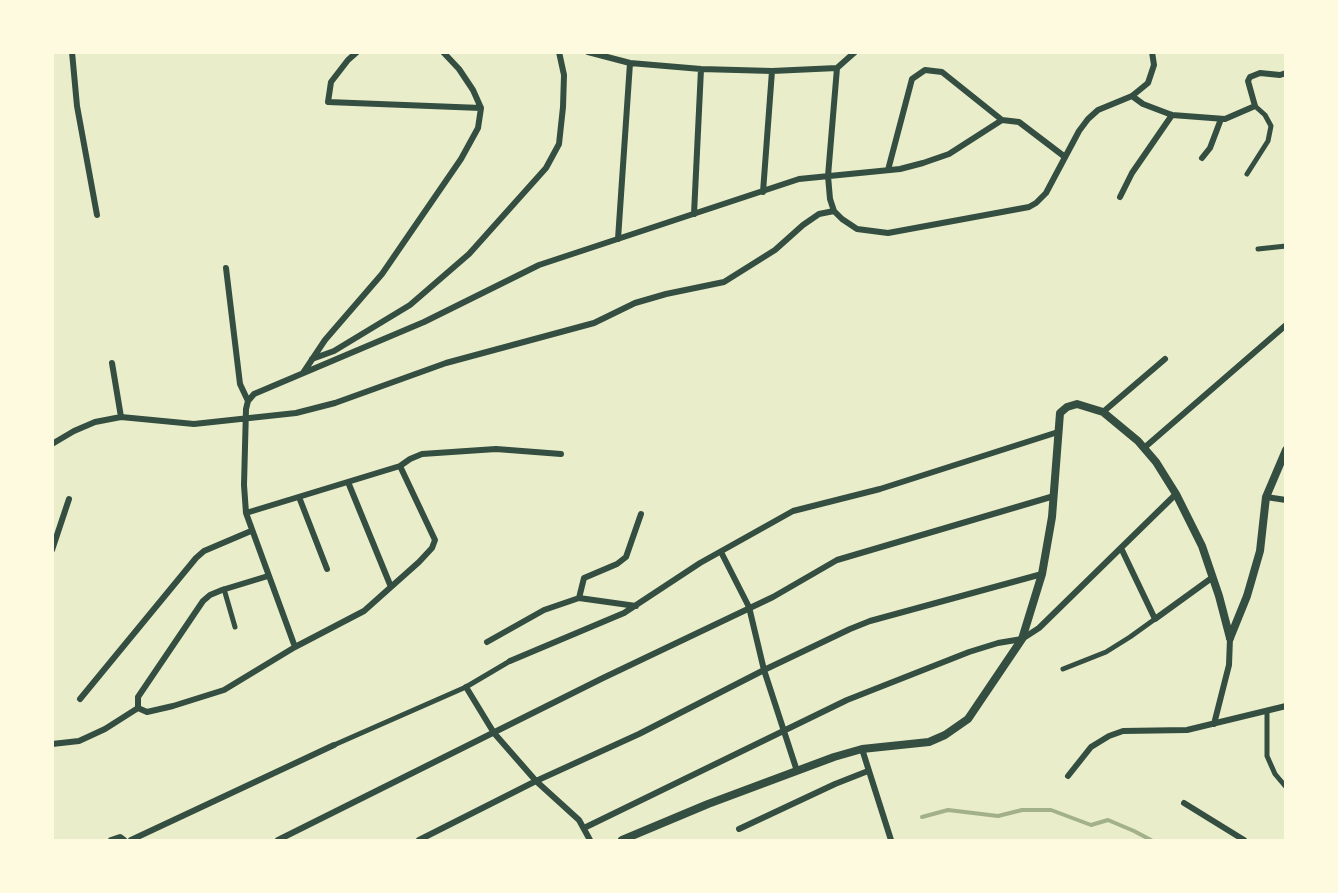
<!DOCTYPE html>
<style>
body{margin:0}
#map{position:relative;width:1338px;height:893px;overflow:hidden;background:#e9edc9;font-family:"PT Sans Narrow",sans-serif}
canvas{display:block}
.frame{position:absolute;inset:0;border:54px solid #fefae0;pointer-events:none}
</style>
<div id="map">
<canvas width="1338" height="893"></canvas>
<div class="frame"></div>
</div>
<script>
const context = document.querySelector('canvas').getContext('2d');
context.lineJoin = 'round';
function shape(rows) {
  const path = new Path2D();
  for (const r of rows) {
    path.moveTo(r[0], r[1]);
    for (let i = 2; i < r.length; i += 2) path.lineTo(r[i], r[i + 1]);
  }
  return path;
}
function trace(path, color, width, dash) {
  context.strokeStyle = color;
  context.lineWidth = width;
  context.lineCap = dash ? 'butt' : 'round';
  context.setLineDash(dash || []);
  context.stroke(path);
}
trace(shape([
 [922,817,948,810,998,816,1022,810,1051,810,1091,825,1108,820,1134,831,1151,840]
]), '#a3b18a', 4);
trace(shape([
 [1247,174,1268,141,1271,126,1265,115,1255,106],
 [1258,249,1286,246],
 [224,589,235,627],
 [1063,669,1106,652,1130,637,1155,619],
 [1267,711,1267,756,1275,774,1286,787],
 [334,745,466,687,510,661]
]), '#344e41', 5);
trace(shape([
 [72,52,77,106,97,215],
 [357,52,348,60,331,82,328,102,481,108],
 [588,52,630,63,701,69,772,71,837,68],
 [837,68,828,176,830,199,834,211,842,219,857,229,888,233,1029,207,1036,203,1046,193,1079,131,1088,119,1098,110,1132,96,1148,83,1154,65,1152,52],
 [837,68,855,52],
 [1132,96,1143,104,1172,115,1225,119,1255,106,1248,81,1250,77,1260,73,1280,75,1286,73],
 [1002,120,1019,122,1065,157],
 [1202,158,1210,148,1221,119],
 [888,170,912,79,925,70,942,72,1002,120],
 [763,192,772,71],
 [1120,197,1132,173,1172,115],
 [694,214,701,69],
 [618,239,630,63],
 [226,268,240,384,248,401],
 [312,359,334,351,410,305,469,254,546,168,559,144,563,107,564,75,559,52],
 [112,363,121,417],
 [303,373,325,340,382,274,461,159,478,128,481,108,473,90,459,69,443,52],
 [1103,412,1165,359],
 [52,444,74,431,95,422,121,417,194,424,296,413,335,403,446,363,594,323,635,303,666,294,724,282,775,250,803,225,819,214,834,211],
 [1144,448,1286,325],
 [348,482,391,587],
 [299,497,327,569],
 [1266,497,1286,500],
 [246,513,400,466,410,459,422,454,496,449,561,454],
 [1121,548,1155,619,1213,577],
 [52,550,69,499],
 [721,552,749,607,764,670,797,771],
 [579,598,584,578,617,564,626,557,641,514],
 [487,642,544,610,579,598,636,606],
 [295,647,246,513,244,485,246,409,248,401,254,394,424,322,539,265,799,179,900,169,923,163,949,154,1002,120],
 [510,661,624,613,700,563,793,511,880,489,1058,432],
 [466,687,494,733,536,781,579,820,590,840],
 [80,699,196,558,204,551,251,531],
 [138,708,147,712,173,706,224,690,295,647,364,611,419,562,432,548,435,540,400,466],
 [138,708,138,697,203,601,210,595,222,590,268,576],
 [1214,724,1229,665,1230,638],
 [52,744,79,741,105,729,138,708],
 [862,749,891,840],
 [1068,776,1091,747,1109,736,1123,731,1187,730,1286,706],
 [1184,803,1244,840],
 [584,828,847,700,969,652,998,643,1022,639,1039,628,1176,494],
 [739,829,835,784,868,771],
 [111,840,120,837,124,840],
 [131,840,334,745],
 [278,840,603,678,773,597,837,560,1054,496],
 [419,840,536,781,639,734,764,670,850,629,870,621,1042,574]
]), '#344e41', 6);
trace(shape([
 [1230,638,1247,596,1260,551,1266,497,1286,450],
 [622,840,708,804,834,757,862,749,929,742,945,735,968,719,1022,639,1042,574,1052,517,1060,413,1067,407,1077,404,1103,412,1138,441,1156,462,1176,494,1202,546,1219,596,1230,638]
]), '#344e41', 8);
</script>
